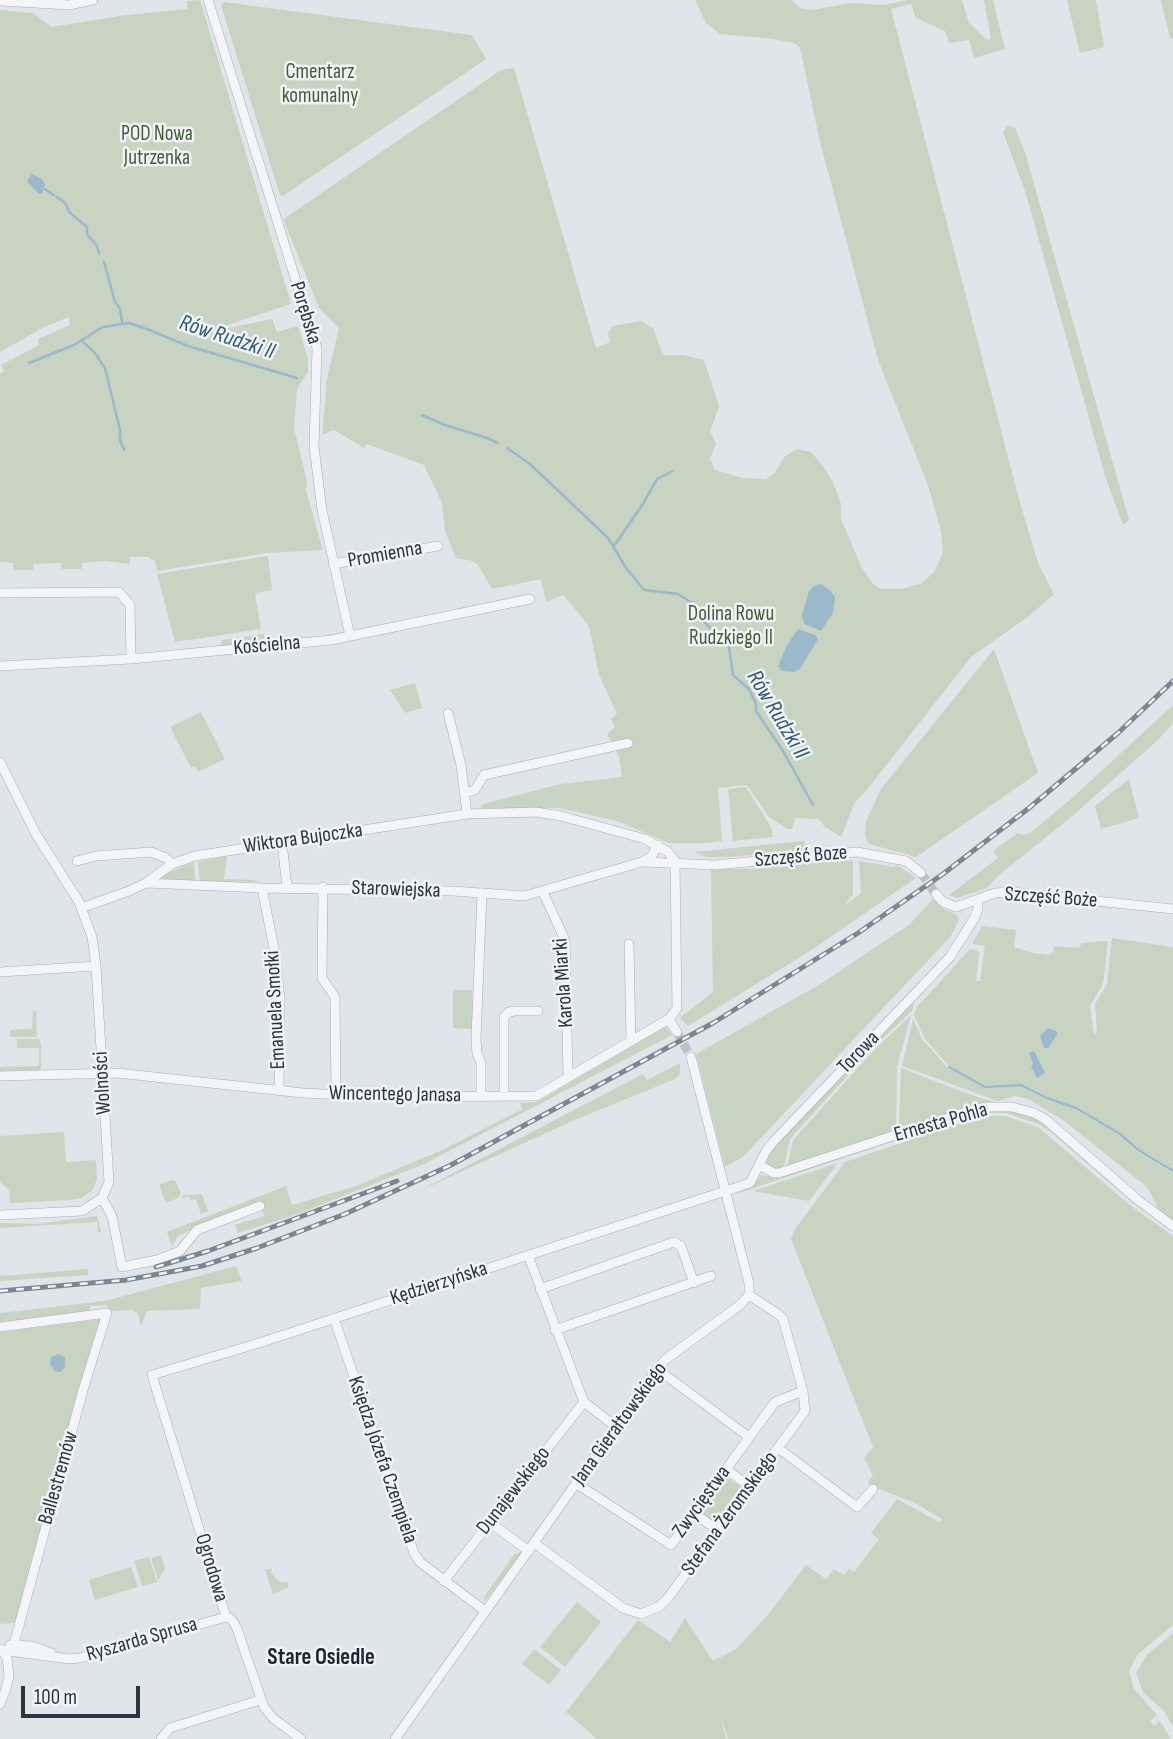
<!DOCTYPE html>
<meta charset="utf-8">
<style>
body{margin:0}
#map{position:relative;width:1173px;height:1739px;overflow:hidden;background:#e0e5e9;font-family:"Sofia Sans Condensed",sans-serif}
canvas{display:block}
.scale{position:absolute;left:21px;top:1686px;width:119px;height:32px;box-sizing:border-box;border:4px solid #293541;border-top:0;padding-left:9px;font-size:21px;line-height:24px;white-space:nowrap;color:#293541;-webkit-text-stroke:5px #f0f4f7;paint-order:stroke}
</style>
<div id="map">
<canvas width="1173" height="1739"></canvas>
<div class="scale">100 m</div>
</div>
<script>
const context = document.querySelector('canvas').getContext('2d');
context.lineJoin = 'round';
function fillPath(path, color) {
  context.fillStyle = color;
  context.fill(path, 'evenodd');
}
function shape(rows) {
  const path = new Path2D();
  for (const r of rows) {
    path.moveTo(r[0], r[1]);
    for (let i = 2; i < r.length; i += 2) path.lineTo(r[i], r[i + 1]);
  }
  return path;
}
function trace(path, color, width, dash) {
  context.strokeStyle = color;
  context.lineWidth = width;
  context.lineCap = dash ? 'butt' : 'round';
  context.setLineDash(dash || []);
  context.stroke(path);
}
function drawText(font, color, halo, rows, align = 'center') {
  context.font = font + ' "Sofia Sans Condensed",sans-serif';
  context.lineWidth = 5;
  context.setLineDash([]);
  context.textBaseline = 'middle';
  context.strokeStyle = halo;
  context.fillStyle = color;
  for (const [text, x, y, turn = 0] of rows) {
    context.save();
    context.translate(x, y);
    context.rotate((+turn || 0) * Math.PI / 180);
    context.textAlign = isNaN(turn) ? turn : align;
    if (halo) context.strokeText(text, 0, 0);
    context.fillText(text, 0, 0);
    context.restore();
  }
}
fillPath(shape([
 [200,0,291,304,227,325,223,329,272,319,277,332,298,326,308,359,308,372,297,389,294,428,307,481,306,491,323,550,267,553,157,571,155,561,148,557,130,557,130,564,104,561,82,563,82,569,62,569,60,563,34,564,33,570,13,570,13,563,0,562,0,374,4,371,1,365,39,345,38,339,70,325,69,317,44,327,0,352,0,10,33,13,51,27,119,16,187,9,187,1],
 [695,0,792,0,800,8,812,10,851,3,884,5,908,0,962,0,969,23,987,40,991,39,984,0,993,0,1005,49,974,58,969,40,949,43,945,31,916,18,911,4,891,9,1019,499,1038,563,1054,594,1029,616,971,657,870,786,855,802,841,837,824,826,819,819,795,818,792,829,788,829,769,817,747,785,718,788,722,841,705,843,669,843,617,821,560,808,480,808,483,804,561,784,622,777,619,757,607,734,615,727,611,719,617,714,599,675,589,626,563,595,546,602,541,579,492,589,478,565,473,561,456,558,445,531,442,503,424,465,367,444,364,448,334,430,322,435,327,379,339,328,319,308,284,221,285,218,501,70,514,68,596,348,610,342,608,333,613,326,641,321,653,328,663,355,682,355,704,360,719,406,710,432,716,443,710,459,715,470,742,478,766,479,775,473,784,457,797,449,811,452,823,466,833,482,841,504,841,519,861,566,873,584,881,589,902,589,922,583,934,572,943,553,941,531,928,485,878,360,819,138,800,47,794,43,774,39,720,34,706,23],
 [1067,0,1096,0,1104,47,1080,53],
 [1161,0,1173,0,1173,39,1170,38],
 [224,2,472,35,486,59,283,196,280,195,221,5],
 [1008,125,1015,128,1025,152,1129,520,1123,525,1106,479,1026,194,1003,132],
 [268,556,272,590,255,593,261,629,175,642,157,574],
 [264,634,264,642,220,646,222,640],
 [994,649,1038,773,916,857,869,844,865,836,866,821,881,789],
 [415,683,422,708,405,713,390,690],
 [1173,705,1173,723,1159,739,1070,818,999,875,987,888,958,898,949,895,998,858,993,851,1018,833,1023,835,1030,833,1072,798],
 [201,712,225,759,198,772,195,766,191,768,170,727],
 [1129,779,1139,818,1101,829,1095,806],
 [746,787,771,827,773,837,733,841,728,789],
 [803,841,807,845,808,851,728,857,707,857,694,852],
 [227,856,224,879,253,880,259,882,200,881,198,862],
 [847,860,853,861,853,894,845,905,861,893,859,861,894,867,897,865,916,878,810,951,688,1026,680,1018,713,992,711,869,751,869],
 [194,862,195,881,161,880,165,874],
 [933,899,945,910,955,914,959,919,951,936,743,1157,725,1167,696,1054,824,982,868,952,909,925],
 [982,926,1016,930,1014,947,1033,953,1049,955,1053,952,1054,946,1080,948,1081,943,1108,941,1103,984,1090,1006,1094,1034,1097,1033,1095,1004,1107,984,1112,938,1173,947,1173,1169,1139,1150,1121,1134,1077,1107,1048,1097,1022,1084,985,1085,977,1082,950,1067,925,1039,914,1015,917,1007,970,949,976,950,979,953,976,981,980,981,985,946,972,944],
 [453,990,472,990,473,1029,453,1028],
 [913,1003,913,1010,873,1048,790,1139,784,1167,774,1169,768,1165,766,1160,771,1149],
 [33,1011,36,1011,37,1037,10,1037,10,1030,32,1029],
 [911,1015,897,1067,896,1132,787,1167,793,1140,875,1049],
 [913,1019,922,1039,948,1068,985,1088,1021,1086,1046,1099,1075,1109,1119,1135,1136,1151,1173,1173,1173,1223,1158,1208,1147,1187,1063,1120,1028,1099,1015,1096,998,1101,902,1066],
 [666,1026,672,1035,424,1164,295,1215,238,1233,235,1225,264,1216,260,1205,215,1218,178,1236,172,1247,167,1232,286,1186,292,1205,356,1186,440,1151,523,1109,520,1103,537,1102],
 [17,1039,39,1039,41,1043,41,1070,0,1071,0,1067,39,1066,39,1048,17,1048],
 [680,1063,680,1074,675,1079,570,1122,415,1193,643,1074,647,1080],
 [901,1068,969,1094,994,1102,967,1106,899,1131],
 [992,1109,1009,1110,1039,1119,1173,1230,1133,1203,1052,1133,1040,1125,1006,1113,990,1113,969,1116,739,1193,753,1185,761,1175,776,1177,968,1114],
 [991,1116,1005,1116,1038,1127,1131,1206,1173,1236,1173,1625,1137,1655,1129,1671,1134,1689,1157,1715,1150,1721,1154,1726,1160,1721,1171,1739,728,1739,721,1717,726,1739,597,1739,566,1712,638,1620,670,1642,685,1618,713,1661,736,1649,767,1616,806,1565,826,1579,834,1569,844,1575,849,1569,854,1572,879,1539,871,1533,897,1499,939,1522,942,1519,913,1502,871,1486,868,1482,873,1476,864,1458,873,1447,791,1239,795,1229,845,1162,972,1119],
 [64,1132,66,1162,96,1160,97,1179,92,1191,81,1198,71,1200,10,1203,9,1190,0,1182,0,1136],
 [838,1163,809,1201,753,1191],
 [171,1180,175,1181,181,1193,178,1198,166,1203,159,1185],
 [202,1194,208,1211,201,1214,196,1199,191,1200,189,1196,181,1199,183,1195],
 [97,1216,101,1232,98,1233,97,1222,0,1228,0,1223,37,1224],
 [236,1266,242,1281,201,1288,200,1309,147,1311,141,1327,138,1314,132,1310,112,1311,105,1305,90,1306,90,1313,0,1322,0,1313,105,1301],
 [88,1269,88,1275,0,1281,0,1276],
 [103,1319,15,1623,0,1624,0,1332],
 [727,1478,744,1489,718,1525,702,1514],
 [520,1552,521,1554,484,1602,486,1594,514,1555],
 [161,1555,165,1569,158,1580,151,1558],
 [149,1557,157,1582,142,1586,134,1561],
 [131,1567,138,1587,95,1600,89,1580],
 [272,1568,271,1573,280,1582,287,1582,289,1587,273,1594,265,1570],
 [577,1602,601,1622,565,1667,540,1647],
 [1173,1633,1173,1727,1164,1711,1143,1692,1136,1672,1148,1654],
 [534,1649,561,1670,549,1685,522,1664]
]), '#c9d3c1');
fillPath(shape([
 [32,174,42,179,45,184,42,193,39,194,27,181],
 [821,584,830,590,835,597,833,613,821,631,804,624,802,615,809,591,814,586],
 [798,629,815,635,818,639,800,669,794,672,782,671,778,666,787,645],
 [1048,1028,1058,1032,1057,1035,1048,1048,1044,1048,1040,1036],
 [1034,1051,1045,1073,1037,1078,1031,1067,1033,1064,1029,1053],
 [59,1354,65,1358,65,1367,61,1372,56,1372,50,1365,51,1357]
]), '#9bb9ca');
trace(shape([
 [45,189,54,195],
 [57,197,65,203,70,213,87,227,87,234,97,246,99,253],
 [104,262,115,302,120,309,122,322],
 [103,327,129,323,144,328],
 [147,329,188,346,297,378],
 [81,340,95,353,105,368,120,430,120,440,124,450],
 [29,363,74,345,101,328],
 [422,415,445,425,487,438,498,443],
 [507,448,530,464,608,538,626,568,644,590,678,594,692,603,705,623,724,640,729,647,733,675,749,689,756,704,756,711,783,751,813,805],
 [614,546,643,504,657,479,673,471],
 [949,1067,985,1087,1021,1085,1047,1098,1076,1108,1120,1134,1138,1150,1173,1171]
]), '#9bb9ca', 2.5);
trace(shape([
 [921,873,936,894],
 [677,1032,691,1057]
]), '#bbc2c7', 9, [9, 4.5]);
const minor = shape([
 [208,0,317,348,314,447,322,510,350,636],
 [0,1,69,5,93,0],
 [333,564,438,546],
 [0,593,119,592,130,605,131,659],
 [0,666,131,659,331,640,530,599],
 [448,713,461,765,467,814],
 [0,762,36,834,79,902,92,937,96,966,109,1182,102,1198,82,1211,0,1215],
 [464,793,475,790,484,775,628,743],
 [282,843,287,887],
 [77,861,96,856,151,852,166,858,172,864],
 [644,862,715,865,857,852,906,861,921,873],
 [146,883,262,888,453,891,524,896,642,862,651,857,658,845],
 [323,887,322,978,335,997,336,1096],
 [262,888,274,948,280,998,279,1090],
 [543,892,565,940,568,1077],
 [936,894,943,902,956,907,995,893,1011,892,1173,909],
 [81,908,129,891,146,883,172,864,195,856,467,814,536,812,561,816,645,839,668,852,675,861],
 [629,944,631,1041],
 [0,972,96,966],
 [669,1019,677,1032],
 [0,1076,117,1073,303,1093,384,1097,536,1096,669,1019,673,1014,677,1008,675,861],
 [481,1096,481,1062,477,1054,476,1038,482,893],
 [504,1096,504,1017,509,1012,514,1011,538,1011],
 [759,1165,774,1173,779,1173,966,1112,986,1107,1012,1107,1034,1113,1045,1119,1138,1200,1173,1226],
 [102,1198,112,1216,122,1267,157,1260,180,1251,197,1230,260,1206],
 [528,1255,584,1402,616,1427],
 [540,1289,674,1242,681,1246,694,1283],
 [334,1318,414,1553,420,1562,485,1611],
 [0,1327,107,1313,83,1390,14,1644],
 [555,1330,711,1276],
 [657,1369,749,1437],
 [778,1448,857,1507,873,1489],
 [726,1469,750,1487],
 [577,1484,671,1545,775,1402,803,1391],
 [693,1513,718,1530],
 [489,1522,529,1551],
 [534,1543,623,1608,641,1614,660,1606,668,1598,805,1411,803,1391,783,1319,778,1314,749,1295],
 [444,1581,584,1402],
 [10,1645,32,1646,51,1653],
 [1,1650,69,1659,80,1658,226,1617],
 [0,1704,6,1689,9,1676,7,1657,1,1649],
 [161,1739,170,1728,260,1700],
 [301,1739,273,1718,264,1707,236,1626,231,1619,226,1617,152,1375,259,1343,750,1183,766,1151,774,1141,950,957,975,917,978,908,978,900],
 [395,1739,657,1369,666,1359,740,1305,749,1295,749,1283,691,1057]
]);
trace(minor, '#a5adb3', 10);
trace(minor, '#f3f5f8', 9);
const rail = shape([
 [156,1267,208,1251,397,1181],
 [0,1291,126,1280,202,1266,257,1248,345,1214,451,1165,713,1023,858,933,943,874,1029,808,1118,733,1173,681]
]);
trace(rail, '#7a8793', 5);
trace(rail, '#f0f4f7', 2.5, [8]);
drawText('21px', '#435d36', '#f0f4f7', [
 ["Cmentarz",320,73],
 ["komunalny",320,97],
 ["POD Nowa",157,135],
 ["Jutrzenka",157,159],
 ["Dolina Rowu",731,615],
 ["Rudzkiego II",731,639]
]);
drawText('21px', '#293541', '#f0f4f7', [
 ["Porębska",305,313,73],
 ["Promienna",385,555,-10],
 ["Kościelna",267,646,-5],
 ["Wiktora Bujoczka",303,839,-8],
 ["Szczęść Boze",801,857,-5],
 ["Starowiejska",396,890,2],
 ["Szczęść Boże",1051,898,4],
 ["Karola Miarki",564,983,-94],
 ["Emanuela Smołki",276,1010,-93],
 ["Torowa",859,1053,-46],
 ["Wolności",103,1083,-93],
 ["Wincentego Janasa",395,1095,1],
 ["Ernesta Pohla",941,1123,-16],
 ["Kędzierzyńska",439,1284,-18],
 ["Jana Gierałtowskiego",620,1424,-54],
 ["Księdza Józefa Czempiela",382,1460,71],
 ["Ballestremów",59,1478,-74],
 ["Dunajewskiego",514,1491,-52],
 ["Zwycięstwa",702,1502,-54],
 ["Stefana Żeromskiego",730,1514,-54],
 ["Ogrodowa",211,1568,73],
 ["Ryszarda Sprusa",142,1640,-16]
]);
drawText('italic 23px', '#325a75', '#f0f4f7', [
 ["Rów Rudzki II",227,338,18],
 ["Rów Rudzki II",777,715,59]
]);
drawText('bold 23px', '#1b2632', '#f0f4f7', [
 ["Stare Osiedle",321,1658]
]);
</script>
